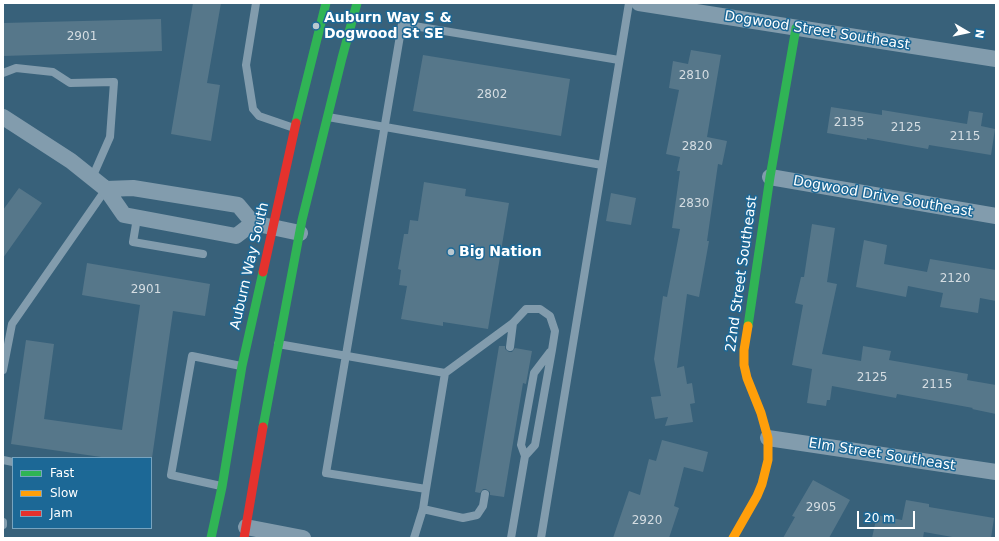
<!DOCTYPE html>
<style>
body{margin:0}
#map{position:relative;width:999px;height:541px;overflow:hidden;background:#38617a;font-family:"DejaVu Sans",sans-serif}
canvas{display:block}
.frame{position:absolute;inset:0;border:4px solid #fff;pointer-events:none}
.legend{position:absolute;left:12px;top:457px;width:140px;height:72px;box-sizing:border-box;background:#1c6896;border:1px solid #77a4c0;margin:0;padding:5px 7px;list-style:none;font-size:12px;color:#fff}
.legend li{display:flex;align-items:center;gap:8px;height:20px}
.legend b{width:20px;border:1px solid #77a4c0}
.north{position:absolute;left:947px;top:12px;width:40px;height:40px;-webkit-text-stroke:3px #1c6896;paint-order:stroke;rotate:99deg;font-size:11px;font-weight:700;line-height:16px;text-align:center;color:#fff}
.north::after{content:'';display:block;margin:auto;width:14px;height:18px;background:#fff;clip-path:polygon(50% 0,100% 100%,50% 72%,0 100%)}
.scale{position:absolute;left:857px;top:511px;width:58px;height:18px;box-sizing:border-box;border:2px solid #fff;border-top:0;padding-left:5px;font-size:12px;line-height:14px;white-space:nowrap;color:#fff;-webkit-text-stroke:3px #1c6896;paint-order:stroke}
</style>
<div id="map">
<canvas width="999" height="541"></canvas>
<div class="frame"></div>
<ul class="legend">
<li><b style="height:5px;background:#30b455"></b>Fast</li>
<li><b style="height:5px;background:#ff9f0a"></b>Slow</li>
<li><b style="height:5px;background:#e5322d"></b>Jam</li>
</ul>
<div class="north">N</div>
<div class="scale">20 m</div>
</div>
<script>
const context = document.querySelector('canvas').getContext('2d');
context.lineJoin = 'round';
function fillPath(path, color) {
  context.fillStyle = color;
  context.fill(path, 'evenodd');
}
function shape(rows) {
  const path = new Path2D();
  for (const r of rows) {
    path.moveTo(r[0], r[1]);
    for (let i = 2; i < r.length; i += 2) path.lineTo(r[i], r[i + 1]);
  }
  return path;
}
function trace(path, color, width, dash) {
  context.strokeStyle = color;
  context.lineWidth = width;
  context.lineCap = dash ? 'butt' : 'round';
  context.setLineDash(dash || []);
  context.stroke(path);
}
function drawText(font, color, halo, rows, align = 'center') {
  context.font = font + ' "DejaVu Sans",sans-serif';
  context.lineWidth = 3;
  context.setLineDash([]);
  context.textBaseline = 'middle';
  context.strokeStyle = halo;
  context.fillStyle = color;
  for (const [text, x, y, turn = 0] of rows) {
    context.save();
    context.translate(x, y);
    context.rotate((+turn || 0) * Math.PI / 180);
    context.textAlign = isNaN(turn) ? turn : align;
    if (halo) context.strokeText(text, 0, 0);
    context.fillText(text, 0, 0);
    context.restore();
  }
}
fillPath(shape([
 [193,3,221,3,207,83,220,85,211,141,171,134],
 [161,19,162,51,3,56,3,23],
 [691,50,721,55,707,137,727,141,722,165,718,164,707,241,709,241,699,297,687,294,677,368,684,366,687,384,692,383,695,403,690,404,693,422,665,426,668,417,655,419,651,397,661,396,654,359,663,296,667,297,680,229,672,228,680,171,677,171,680,157,666,154,679,90,669,88,673,61,688,64],
 [423,55,570,79,561,136,413,111],
 [831,107,882,115,882,110,967,124,969,111,983,113,981,126,995,129,991,155,929,145,928,149,867,138,867,140,827,133],
 [424,182,466,189,465,196,509,203,488,329,443,322,443,326,401,319,407,286,399,285,401,270,398,269,404,234,408,234,410,220,418,221],
 [19,188,42,203,3,258,3,210],
 [611,193,636,198,631,225,606,221],
 [812,224,835,228,827,282,837,284,822,354,861,361,863,346,891,351,889,360,968,374,967,380,996,385,996,414,972,409,973,408,897,394,896,398,832,386,830,400,827,400,826,406,807,403,812,369,792,365,803,305,795,303,801,277,804,277],
 [864,240,887,245,884,264,927,272,930,259,996,270,996,301,980,298,978,313,940,307,943,293,908,286,906,297,856,287],
 [87,263,210,284,205,316,173,311,152,458,108,458,11,444,26,340,54,344,44,419,122,430,140,305,82,295],
 [499,346,505,346,505,349,509,352,512,352,515,348,532,351,526,384,523,383,504,497,490,495,490,492,486,489,483,489,480,493,475,492],
 [662,440,708,452,703,472,684,467,674,506,679,508,669,538,613,538,629,491,640,495,649,459,656,461],
 [813,480,850,500,829,538,783,538,795,517,792,516],
 [906,500,929,504,929,507,994,518,991,538,958,538,924,532,923,538,872,538,877,515,902,520]
]), '#56778a');
trace(shape([
 [256,3,246,65,253,109,259,116,294,128],
 [3,73,16,68,53,72,70,83,114,82,110,137,92,178],
 [328,117,602,165],
 [137,218,133,242,203,254],
 [278,344,445,373,426,489],
 [510,347,513,323],
 [3,370,12,324,106,189],
 [445,373,513,323,526,309,540,309,550,316,555,331,552,350,535,445,525,456,511,538],
 [525,456,521,445,534,373,550,352],
 [3,460,13,462],
 [221,486,171,475,192,356,241,366],
 [423,509,463,518,477,515,483,506,485,494],
 [3,522,3,525],
 [414,538,423,509,426,489,326,473,402,24,619,60],
 [541,538,629,3]
]), '#829cad', 8);
trace(shape([
 [639,3,996,59],
 [3,117,71,161,106,189],
 [770,177,996,216],
 [253,223,236,236,124,215,106,189,133,188,238,205,253,223,300,233],
 [768,438,996,472],
 [246,527,303,538]
]), '#829cad', 16);
trace(shape([
 [296,123,326,3],
 [748,326,770,177,796,28],
 [263,427,302,220,342,58,357,3],
 [211,538,222,487,242,366,263,272]
]), '#30b455', 9);
trace(shape([
 [733,538,757,496,762,484,768,460,768,438,761,413,747,378,744,365,744,350,748,326]
]), '#ff9f0a', 9);
trace(shape([
 [263,272,296,123],
 [244,538,263,427]
]), '#e5322d', 9);
for (const [x, y, r, color] of [
 [316,26,4,"#b9c8d0"],
 [451,252,4,"#b9c8d0"]
]) {
  const dot = new Path2D();
  dot.arc(x, y, r, 0, 2 * Math.PI);
  context.fillStyle = color;
  context.fill(dot);
  trace(dot, '#1c6896', 1.5);
}
drawText('12px', '#d5dde2', null, [
 ["2901",82,37],
 ["2810",694,76],
 ["2802",492,95],
 ["2135",849,123],
 ["2125",906,128],
 ["2115",965,137],
 ["2820",697,147],
 ["2830",694,204],
 ["2120",955,279],
 ["2901",146,290],
 ["2125",872,378],
 ["2115",937,385],
 ["2905",821,508],
 ["2920",647,521]
]);
drawText('bold 14px', '#fff', '#1c6896', [
 ["Auburn Way S &",324,18],
 ["Dogwood St SE",324,34],
 ["Big Nation",459,252]
], 'left');
drawText('14px', '#fff', '#1c6896', [
 ["Dogwood Street Southeast",817,31,9],
 ["Dogwood Drive Southeast",883,197,10],
 ["Auburn Way South",250,266,-77],
 ["22nd Street Southeast",742,274,-82],
 ["Elm Street Southeast",882,455,9]
]);
</script>
